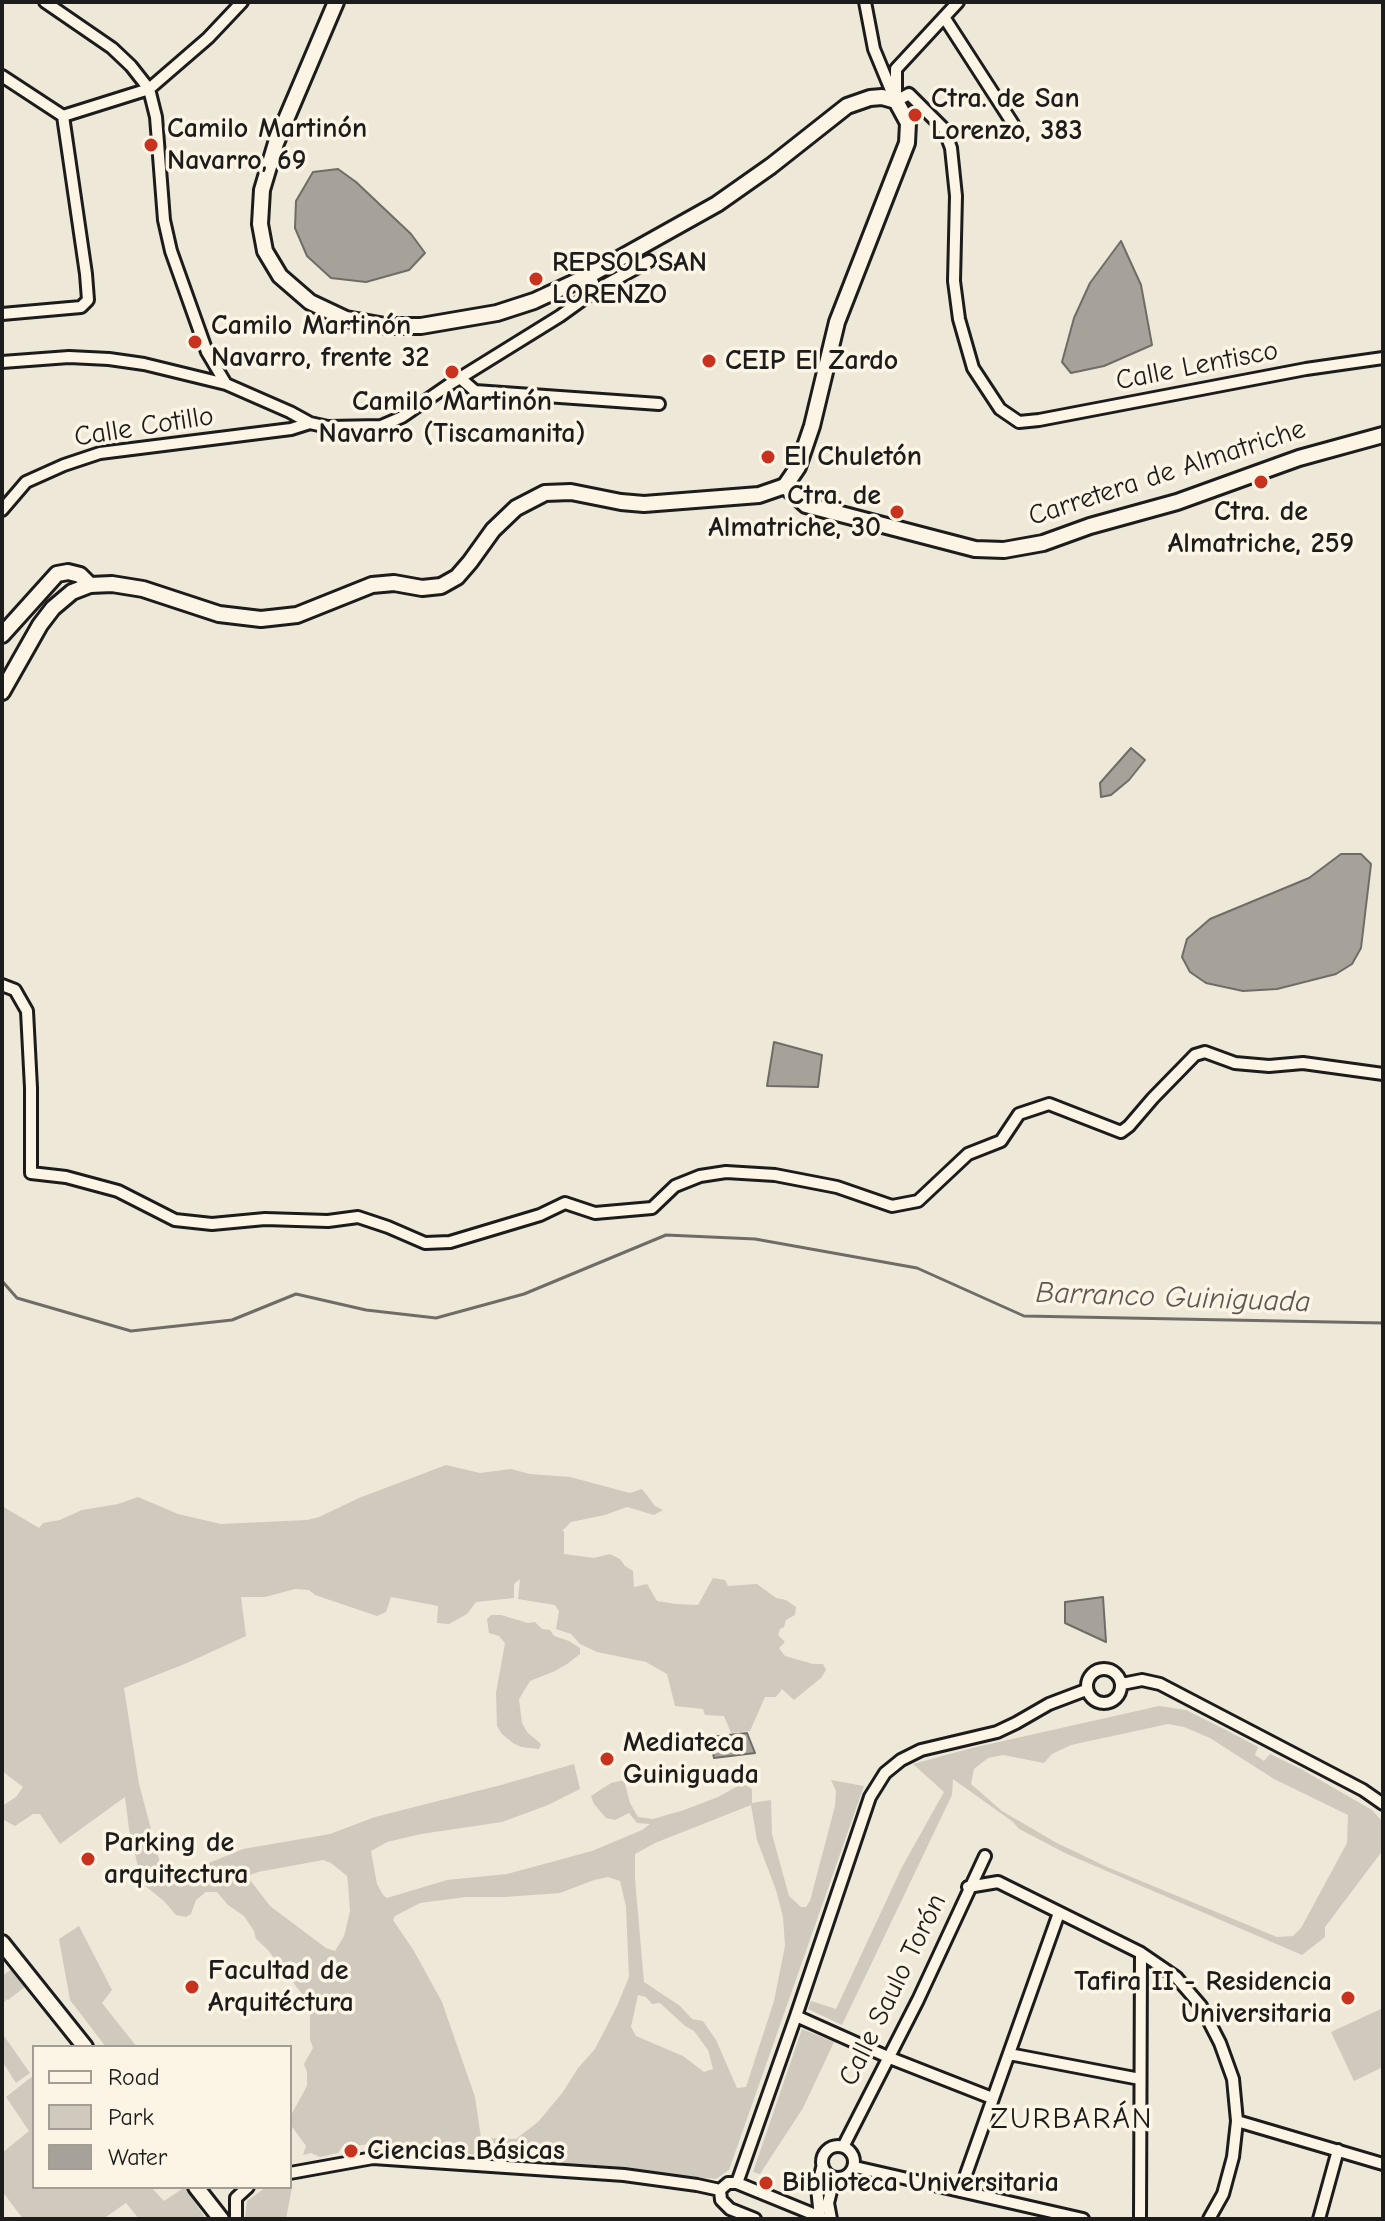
<!DOCTYPE html>
<meta charset="utf-8">
<style>
body{margin:0}
#map{position:relative;width:1385px;height:2221px;overflow:hidden;background:#eee8d9;font-family:"Comic Neue",sans-serif}
canvas{display:block}
.frame{position:absolute;inset:0;border:4px solid #1c1c1c;pointer-events:none}
.legend{position:absolute;left:32px;top:2045px;width:260px;height:144px;box-sizing:border-box;background:#fcf5e5;border:2px solid #a29e95;margin:0;padding:10px 14px;list-style:none;font-size:24px;color:#1c1c1c}
.legend li{display:flex;align-items:center;gap:16px;height:40px}
.legend b{width:40px;border:2px solid #a29e95}
</style>
<div id="map">
<canvas width="1385" height="2221"></canvas>
<div class="frame"></div>
<ul class="legend">
<li><b style="height:10px;background:#fcf5e5"></b>Road</li>
<li><b style="height:22px;background:#cfcabd"></b>Park</li>
<li><b style="height:22px;background:#a7a299"></b>Water</li>
</ul>
</div>
<script>
const context = document.querySelector('canvas').getContext('2d');
context.lineJoin = 'round';
function fillPath(path, color) {
  context.fillStyle = color;
  context.fill(path, 'evenodd');
}
function shape(rows) {
  const path = new Path2D();
  for (const r of rows) {
    if (r.length === 3) {
      path.moveTo(r[0] + r[2], r[1]);
      path.arc(r[0], r[1], r[2], 0, 2 * Math.PI);
      continue;
    }
    path.moveTo(r[0], r[1]);
    for (let i = 2; i < r.length; i += 2) path.lineTo(r[i], r[i + 1]);
  }
  return path;
}
function trace(path, color, width, dash) {
  context.strokeStyle = color;
  context.lineWidth = width;
  context.lineCap = dash ? 'butt' : 'round';
  context.setLineDash(dash || []);
  context.stroke(path);
}
function drawText(font, color, halo, rows, align = 'center') {
  context.font = font + ' "Comic Neue",sans-serif';
  context.lineWidth = 7;
  context.setLineDash([]);
  context.textBaseline = 'middle';
  context.strokeStyle = halo;
  context.fillStyle = color;
  for (const [text, x, y, turn = 0] of rows) {
    context.save();
    context.translate(x, y);
    context.rotate((+turn || 0) * Math.PI / 180);
    context.textAlign = isNaN(turn) ? turn : align;
    if (halo) context.strokeText(text, 0, 0);
    context.fillText(text, 0, 0);
    context.restore();
  }
}
fillPath(shape([
 [446,1465,480,1473,511,1469,530,1474,570,1477,630,1493,642,1489,655,1506,663,1510,654,1515,627,1507,605,1515,571,1522,562,1531,564,1531,564,1554,594,1558,610,1554,620,1559,625,1566,633,1571,634,1587,647,1584,657,1601,676,1604,698,1605,713,1578,725,1580,728,1586,757,1584,776,1598,786,1600,796,1607,795,1615,786,1620,784,1627,780,1629,778,1635,785,1642,779,1648,785,1656,813,1664,823,1664,826,1670,821,1678,794,1700,782,1689,776,1697,765,1697,750,1731,731,1733,724,1716,705,1715,703,1709,675,1706,667,1674,646,1662,597,1652,580,1644,571,1634,556,1629,559,1611,555,1605,518,1599,520,1579,514,1584,514,1598,476,1602,467,1614,449,1624,437,1623,438,1606,391,1597,386,1612,377,1616,315,1595,309,1590,295,1589,265,1597,241,1597,246,1636,187,1663,124,1688,139,1784,165,1881,243,1849,330,1834,375,1817,501,1785,574,1764,580,1789,548,1805,502,1822,421,1834,387,1842,371,1851,377,1884,383,1895,387,1898,447,1880,507,1874,592,1851,642,1830,650,1824,637,1823,629,1813,615,1820,606,1818,594,1804,591,1796,611,1783,624,1780,630,1803,638,1817,653,1819,684,1810,718,1797,743,1783,752,1789,752,1803,771,1800,772,1834,789,1896,801,1907,806,1907,810,1901,835,1806,836,1791,831,1780,864,1786,729,2170,716,2179,372,2144,342,2147,338,2153,320,2157,311,2153,303,2155,306,2146,290,2124,290,2117,307,2086,307,2072,304,2064,313,2048,310,2039,310,2004,267,1949,256,1939,254,1931,244,1916,228,1905,217,1892,206,1892,196,1900,191,1914,186,1917,176,1915,164,1901,144,1885,140,1875,129,1829,125,1797,60,1844,40,1814,33,1814,15,1826,2,1819,2,1806,16,1797,23,1787,2,1771,2,1506,39,1528,43,1523,60,1520,82,1510,118,1504,138,1497,178,1514,221,1524,307,1520,319,1517,359,1498],
 [751,1805,757,1840,776,1890,783,1917,785,1946,774,2001,746,2087,737,2088,716,2040,703,2021,692,2019,680,2006,644,1982,635,1879,635,1854,655,1843],
 [323,1860,331,1863,347,1876,348,1883,350,1911,344,1936,335,1951,326,1948,270,1906,247,1876,258,1872],
 [608,1877,620,1881,626,1907,629,1977,617,2006,595,2049,578,2068,563,2092,538,2122,516,2139,481,2138,475,2097,442,2002,414,1951,393,1920,395,1916,420,1903,466,1897,505,1897,560,1893,594,1880],
 [638,1995,646,1997,652,2004,660,2003,685,2026,694,2031,708,2050,713,2069,704,2072,683,2056,636,2036,631,2027],
 [491,1615,501,1615,528,1623,535,1622,542,1629,550,1630,554,1636,569,1641,580,1648,580,1654,567,1664,555,1671,530,1681,519,1699,522,1723,527,1732,541,1744,539,1749,521,1747,513,1743,502,1734,497,1726,496,1693,505,1643,499,1636,489,1633,487,1619],
 [1159,1706,1186,1710,1228,1731,1258,1747,1255,1755,1264,1761,1270,1754,1301,1769,1372,1810,1383,1822,1383,1850,1325,1927,1325,1937,1302,1955,1067,1854,1019,1829,1013,1822,953,1779,952,1795,842,2025,808,2009,811,2001,836,2009,902,1867,944,1792,913,1764,972,1748],
 [1168,1724,1184,1727,1210,1738,1274,1779,1348,1815,1347,1843,1301,1928,1293,1936,1277,1937,1107,1867,1055,1842,1002,1811,971,1784,974,1769,988,1758,1003,1755,1044,1763,1052,1754,1071,1745],
 [79,1926,112,1990,102,2003,137,2047,106,2047,70,2000,59,1939],
 [12,1969,26,1986,8,2000,6,1999,5,2002,2,1998,2,1976],
 [1383,2008,1383,2067,1354,2081,1331,2032],
 [802,2029,834,2042,803,2108,760,2174,753,2172],
 [2,2033,30,2073,16,2083,2,2061],
 [34,2075,34,2187,151,2187,164,2201,185,2187,206,2219,139,2219,126,2203,103,2219,23,2219,2,2191,2,2153,29,2131,6,2097],
 [292,2187,286,2219,245,2219,247,2201,265,2188]
]), '#cfcabd');
const water = shape([
 [338,169,356,182,393,217,411,234,425,253,409,270,366,282,331,278,307,256,295,228,296,201,313,172,338,169],
 [1121,241,1141,285,1152,345,1104,366,1071,373,1062,362,1074,318,1090,283,1121,241],
 [1131,748,1145,760,1129,780,1111,795,1101,797,1100,783,1131,748],
 [1341,854,1361,854,1371,864,1361,948,1352,964,1336,974,1277,989,1243,991,1206,983,1190,972,1182,957,1187,939,1210,919,1309,878,1341,854],
 [774,1042,822,1055,818,1087,767,1086,774,1042],
 [1103,1597,1106,1642,1065,1623,1065,1602,1103,1597],
 [747,1733,755,1753,714,1758,710,1737,747,1733]
]);
fillPath(water, '#a7a299');
trace(water, '#6f6c67', 2);
trace(shape([
 [2,1281,17,1298,131,1331,232,1320,296,1294,366,1310,436,1318,524,1294,666,1235,755,1239,917,1268,1024,1316,1383,1323]
]), '#6f6c67', 3);
const minor = shape([
 [45,2,112,48,131,66,149,89,156,117,164,220,171,251,207,352,226,384,290,412,310,423,328,427,381,426,402,417,447,386,560,316,596,290,590,275],
 [865,2,874,49,893,95],
 [944,17,1013,124],
 [2,76,63,116,86,274,88,300,81,307,2,314],
 [896,101,909,94,944,129,951,148,956,196,954,281,959,319,973,368,1000,409,1019,422,1039,420,1306,369,1383,358],
 [896,101,896,69,958,2],
 [63,116,149,89,208,38,242,2],
 [596,290,649,261],
 [2,362,69,357,109,359,144,364,226,384],
 [460,378,475,391,659,404],
 [2,510,26,482,64,465,100,453,291,429,310,423],
 [2,985,15,990,27,1011,31,1088,31,1173,66,1177,118,1191,175,1220,212,1224,265,1219,328,1221,358,1217,388,1227,425,1243,450,1242,540,1215,565,1203,595,1213,652,1208,675,1186,700,1176,726,1172,775,1175,837,1187,892,1206,918,1201,968,1154,1001,1141,1019,1114,1049,1104,1121,1132,1129,1126,1153,1098,1195,1055,1205,1052,1235,1063,1269,1066,1303,1063,1383,1074],
 [1104,1686,17],
 [1122,1684,1142,1680,1160,1684,1363,1790,1383,1804],
 [968,1887,998,1882,1141,1953,1176,1977,1201,2006,1220,2043,1233,2079,1237,2121,1233,2157,1223,2194,1209,2219],
 [796,2016,890,2058,992,2098],
 [1009,2054,1140,2079],
 [1237,2121,1383,2164],
 [844,2145,918,2000,985,1856],
 [838,2162,16],
 [855,2167,1083,2219],
 [290,2173,373,2158,624,2175,697,2185,720,2190,728,2183,737,2183,825,2219],
 [737,2183,796,2016,870,1797,885,1773,901,1760,921,1750,997,1732,1016,1723,1049,1704,1086,1690],
 [720,2190,721,2200,730,2209,755,2219],
 [960,2191,1059,1913],
 [820,2217,817,2188,822,2168],
 [236,2219,236,2198,248,2187],
 [831,2219,828,2203,831,2191,838,2179],
 [1140,2219,1141,1953],
 [1319,2219,1338,2150]
]);
const tertiary = shape([
 [336,2,276,143,262,190,260,224,265,251,280,276,310,302,346,319,385,326,421,326,497,313,534,301,590,275,717,204,771,166,847,106,870,98,882,97,896,101,908,123,907,143,837,322,812,426,798,467,785,486],
 [2,635,57,574,68,572,80,575,90,585],
 [2,1943,85,2047],
 [196,2187,221,2219]
]);
const secondary = shape([
 [2,692,40,625,53,608,72,592,90,585,112,584,143,589,219,614,261,619,297,615,372,585,394,583,422,588,441,586,457,577,470,562,493,530,516,508,545,493,571,492,621,502,644,504,759,495,785,486,806,505,975,549,1004,550,1043,543,1090,526,1177,502,1299,458,1383,435]
]);
trace(minor, '#1c1c1c', 16);
trace(tertiary, '#1c1c1c', 20);
trace(secondary, '#1c1c1c', 20);
trace(minor, '#fcf5e5', 10);
trace(tertiary, '#fcf5e5', 14);
trace(secondary, '#fcf5e5', 14);
for (const [x, y, r, color] of [
 [915,115,8,"#c8321e"],
 [151,145,8,"#c8321e"],
 [536,279,8,"#c8321e"],
 [195,342,8,"#c8321e"],
 [709,361,8,"#c8321e"],
 [452,372,8,"#c8321e"],
 [768,457,8,"#c8321e"],
 [1261,482,8,"#c8321e"],
 [897,512,8,"#c8321e"],
 [607,1759,8,"#c8321e"],
 [88,1859,8,"#c8321e"],
 [192,1987,8,"#c8321e"],
 [1348,1998,8,"#c8321e"],
 [351,2151,8,"#c8321e"],
 [766,2183,8,"#c8321e"]
]) {
  const dot = new Path2D();
  dot.arc(x, y, r, 0, 2 * Math.PI);
  context.fillStyle = color;
  context.fill(dot);
  trace(dot, '#fcf5e5', 3);
}
drawText('bold 28px', '#1c1c1c', '#fcf5e5', [
 ["Ctra. de San",931,99],
 ["Lorenzo, 383",931,131],
 ["Camilo Martinón",167,129],
 ["Navarro, 69",167,161],
 ["REPSOL SAN",552,263],
 ["LORENZO",552,295],
 ["Camilo Martinón",211,326],
 ["Navarro, frente 32",211,358],
 ["CEIP El Zardo",725,361],
 ["Camilo Martinón",452,402,"center"],
 ["Navarro (Tiscamanita)",452,434,"center"],
 ["El Chuletón",784,457],
 ["Ctra. de",881,496,"right"],
 ["Almatriche, 30",881,528,"right"],
 ["Ctra. de",1261,512,"center"],
 ["Almatriche, 259",1261,544,"center"],
 ["Mediateca",623,1743],
 ["Guiniguada",623,1775],
 ["Parking de",104,1843],
 ["arquitectura",104,1875],
 ["Facultad de",208,1971],
 ["Arquitéctura",208,2003],
 ["Tafira II - Residencia",1332,1982,"right"],
 ["Universitaria",1332,2014,"right"],
 ["Ciencias Básicas",367,2151],
 ["Biblioteca Universitaria",782,2183]
], 'left');
drawText('28px', '#1c1c1c', '#fcf5e5', [
 ["Calle Lentisco",1197,366,-11],
 ["Calle Cotillo",144,427,-9],
 ["Carretera de Almatriche",1167,473,-18],
 ["Calle Saulo Torón",893,1990,-64]
]);
drawText('italic 30px', '#5b5854', '#fcf5e5', [
 ["Barranco Guiniguada",1173,1298,2]
]);
context.letterSpacing = '2px';
drawText('30px', '#1c1c1c', '#fcf5e5', [
 ["ZURBARÁN",1072,2120]
]);
context.letterSpacing = '0px';
</script>
